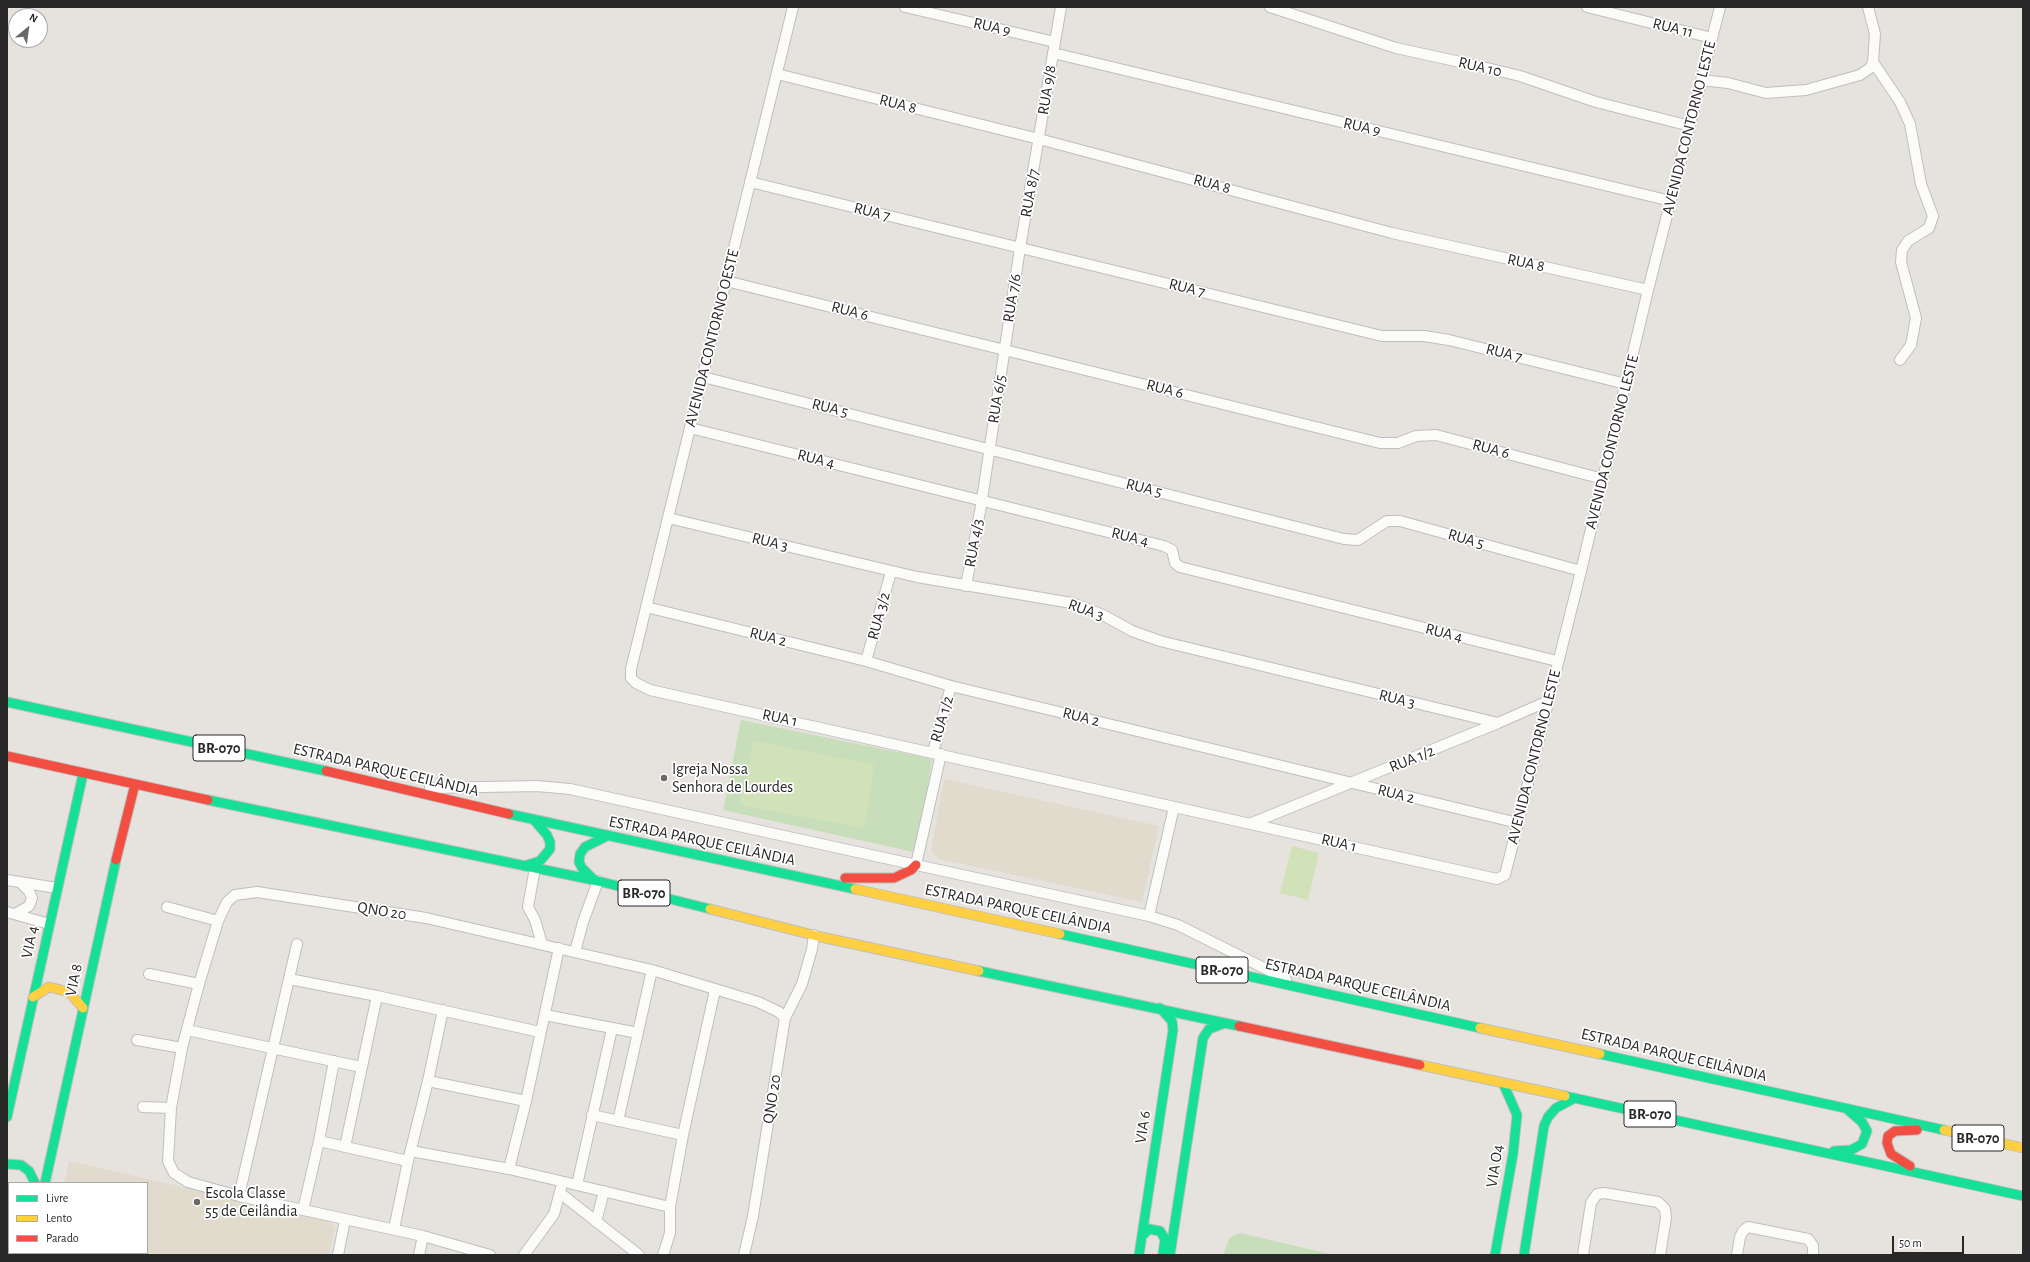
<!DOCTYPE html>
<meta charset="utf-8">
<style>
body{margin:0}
#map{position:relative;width:2030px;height:1262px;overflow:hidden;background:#e6e3de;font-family:"Alegreya Sans",sans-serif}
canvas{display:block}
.frame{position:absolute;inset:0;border:8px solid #282828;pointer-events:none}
.legend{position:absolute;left:8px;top:1182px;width:140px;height:72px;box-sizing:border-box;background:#fff;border:1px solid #a9a9a9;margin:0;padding:5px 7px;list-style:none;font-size:12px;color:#282828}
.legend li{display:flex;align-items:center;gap:8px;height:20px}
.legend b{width:20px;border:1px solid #a9a9a9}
.north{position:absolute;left:8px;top:8px;width:40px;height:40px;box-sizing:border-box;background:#fff;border:1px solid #a9a9a9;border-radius:50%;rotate:29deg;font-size:11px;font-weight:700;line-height:16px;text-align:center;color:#282828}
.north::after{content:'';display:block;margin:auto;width:14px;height:18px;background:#6a6968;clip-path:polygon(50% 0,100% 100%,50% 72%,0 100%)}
.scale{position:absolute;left:1892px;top:1236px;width:72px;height:18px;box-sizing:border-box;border:2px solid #282828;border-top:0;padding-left:5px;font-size:12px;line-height:14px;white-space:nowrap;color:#282828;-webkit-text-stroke:3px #fff;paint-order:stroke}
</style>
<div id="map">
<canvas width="2030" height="1262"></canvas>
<div class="frame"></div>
<ul class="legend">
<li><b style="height:5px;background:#16e098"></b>Livre</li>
<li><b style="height:5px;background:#ffcf43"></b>Lento</li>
<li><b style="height:5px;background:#f24e42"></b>Parado</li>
</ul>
<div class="north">N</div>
<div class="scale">50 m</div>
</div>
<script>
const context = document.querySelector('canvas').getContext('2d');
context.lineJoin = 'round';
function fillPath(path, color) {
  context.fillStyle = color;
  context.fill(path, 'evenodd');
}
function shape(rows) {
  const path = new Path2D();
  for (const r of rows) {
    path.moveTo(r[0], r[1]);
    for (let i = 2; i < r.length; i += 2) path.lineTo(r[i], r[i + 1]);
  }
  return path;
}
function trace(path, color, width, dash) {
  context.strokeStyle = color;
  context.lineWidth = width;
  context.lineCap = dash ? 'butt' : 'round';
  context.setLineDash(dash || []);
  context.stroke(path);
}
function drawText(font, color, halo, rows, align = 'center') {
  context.font = font + ' "Alegreya Sans",sans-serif';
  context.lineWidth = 3.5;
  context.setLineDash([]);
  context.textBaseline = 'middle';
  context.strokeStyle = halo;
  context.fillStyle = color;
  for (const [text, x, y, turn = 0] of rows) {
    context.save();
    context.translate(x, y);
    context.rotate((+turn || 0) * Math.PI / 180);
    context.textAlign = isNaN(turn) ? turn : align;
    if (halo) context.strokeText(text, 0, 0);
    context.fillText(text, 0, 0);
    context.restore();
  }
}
fillPath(shape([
 [944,779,1159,826,1142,902,939,859,931,851],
 [69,1161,328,1220,335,1228,329,1255,69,1255,60,1253,147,1253,147,1183,64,1183]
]), '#e0dbcd');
fillPath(shape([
 [741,720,932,759,918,853,723,810],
 [1240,1233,1335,1255,1223,1255,1230,1237]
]), '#c8deba');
fillPath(shape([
 [754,741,874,765,865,828,740,805],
 [1292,846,1319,853,1308,900,1280,893]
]), '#d1e2b9');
const street = shape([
 [793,7,631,669,631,678,636,683,650,690,1497,879,1505,875,1581,571,1648,290,1720,7],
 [905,7,1055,42],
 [1270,7,1396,48,1483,67,1520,76,1596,102,1690,126],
 [1587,7,1712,38],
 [1053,53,1671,201],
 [1873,62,1900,102,1910,124,1921,184,1933,216,1929,228,1908,241,1902,250,1901,262,1916,318,1911,345,1900,360],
 [777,74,1039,139,1392,233,1648,290],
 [1701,80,1728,83,1766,93,1806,90,1860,75,1870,68,1873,62,1875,34,1868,7],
 [750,182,1382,336,1424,336,1449,340,1626,384],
 [726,281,1380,443,1398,443,1416,436,1436,435,1603,479],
 [703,377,1344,539,1358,540,1387,521,1400,521,1581,571],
 [690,428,1164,546,1172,550,1175,563,1180,567,1557,661],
 [668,518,917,577,1072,603,1103,615,1132,631,1160,641,1498,723],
 [966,586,981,506,1020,248,1061,7],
 [646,607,866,661,951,686,1518,823],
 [866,661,891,572],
 [933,752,951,686],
 [430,788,537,786,570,789,1149,916,1178,925,1286,979],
 [1252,823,1498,723,1548,701],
 [916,865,941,754],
 [535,868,528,907,535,920,542,944],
 [7,880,57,888],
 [167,907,218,921],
 [7,912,49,924],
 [15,914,29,906,32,898,29,891,21,883],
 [1149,916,1174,807],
 [575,952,583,922,598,881],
 [149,974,199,984],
 [289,979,377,996,540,1032],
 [545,1015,638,1033],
 [187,1030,361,1067],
 [137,1040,182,1048],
 [428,1081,526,1101],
 [143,1107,171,1108],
 [592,1115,683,1135],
 [618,1121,652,970],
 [319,1141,408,1161],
 [345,1147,377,996],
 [411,1151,509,1169,670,1207],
 [509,1169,526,1101,559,948],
 [577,1185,612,1029],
 [560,1193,639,1255],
 [239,1196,297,944],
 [303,1210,319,1141,334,1061],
 [596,1222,604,1191],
 [394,1229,408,1161,428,1081,443,1010],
 [338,1255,345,1220],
 [419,1255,423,1236],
 [490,1255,423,1236,239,1196,188,1182,174,1173,168,1161,171,1108,182,1048,199,984,218,921,227,902,235,895,257,892,426,918,652,970,758,1002,779,1012,785,1018],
 [524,1255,554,1214,561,1188],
 [663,1255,670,1233,670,1207,683,1135,715,990],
 [744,1255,753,1216,785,1018,802,984,812,949,814,935],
 [1583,1255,1591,1203,1597,1194,1604,1193,1658,1202,1665,1209,1666,1218,1660,1255],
 [1737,1255,1740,1237,1743,1231,1748,1227,1808,1239,1813,1246,1813,1255]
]);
const fast = shape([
 [7,702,326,771],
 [208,800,598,881,710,909],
 [509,814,855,889],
 [524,866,540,861,550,849,550,842,547,835,534,820],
 [594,880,582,868,579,862,580,854,585,847,607,836],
 [1060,934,1480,1028],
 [979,971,1239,1026],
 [1600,1054,1944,1130],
 [1565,1096,2023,1196],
 [7,1117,83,774],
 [1834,1151,1851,1150,1862,1144,1867,1131,1862,1122,1848,1110],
 [7,1164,21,1165,29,1171,35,1183],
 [45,1183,116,860],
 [1142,1236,1149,1229,1160,1231,1165,1239,1163,1253],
 [29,1255,30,1253],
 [1139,1255,1173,1030,1172,1021,1160,1008],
 [1170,1255,1203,1038,1209,1029,1225,1023],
 [1495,1255,1513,1154,1517,1115,1503,1083],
 [1524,1255,1544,1126,1548,1117,1556,1108,1575,1098]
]);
const slow = shape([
 [855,889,1060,934],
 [710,909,821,937,979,971],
 [33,997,49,987,69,992,83,1008],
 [1480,1028,1600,1054],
 [1420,1065,1565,1096],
 [1944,1130,2023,1148]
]);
const jam = shape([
 [7,756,208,800],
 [326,771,509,814],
 [116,860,135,784],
 [845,878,894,878,911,870,916,865],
 [1239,1026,1420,1065],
 [1910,1166,1891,1154,1887,1143,1888,1136,1895,1131,1917,1130]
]);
trace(street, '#c0bfbf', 12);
trace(fast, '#c0bfbf', 11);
trace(slow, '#c0bfbf', 11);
trace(jam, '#c0bfbf', 11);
trace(street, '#fbfbfa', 10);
trace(fast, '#16e098', 9);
trace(slow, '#ffcf43', 9);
trace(jam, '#f24e42', 9);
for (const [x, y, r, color] of [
 [664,778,4,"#6a6968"],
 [197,1202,4,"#6a6968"]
]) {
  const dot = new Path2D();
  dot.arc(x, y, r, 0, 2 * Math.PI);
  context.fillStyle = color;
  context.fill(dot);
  trace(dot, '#fff', 1.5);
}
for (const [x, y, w] of [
 [219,748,52],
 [644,893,52],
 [1222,970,52],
 [1650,1114,52],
 [1978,1138,52]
]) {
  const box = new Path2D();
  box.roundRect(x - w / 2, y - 13, w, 26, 3);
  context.fillStyle = '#fff';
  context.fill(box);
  trace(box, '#282828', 1);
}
drawText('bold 15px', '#282828', null, [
 ["BR-070",219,748],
 ["BR-070",644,893],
 ["BR-070",1222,970],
 ["BR-070",1650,1114],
 ["BR-070",1978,1138]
]);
drawText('16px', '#282828', '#fff', [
 ["RUA 9",992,27,13],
 ["RUA 11",1673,28,14],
 ["RUA 10",1480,67,13],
 ["RUA 9/8",1047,90,-81],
 ["RUA 8",898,104,14],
 ["RUA 9",1362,127,13],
 ["AVENIDA CONTORNO LESTE",1689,128,-76],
 ["RUA 8",1212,184,15],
 ["RUA 8/7",1030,193,-80],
 ["RUA 7",872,212,14],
 ["RUA 8",1526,263,12],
 ["RUA 7",1187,288,14],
 ["RUA 7/6",1012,298,-81],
 ["RUA 6",850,311,14],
 ["AVENIDA CONTORNO OESTE",712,338,-76],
 ["RUA 7",1504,353,14],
 ["RUA 6",1165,389,14],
 ["RUA 6/5",997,399,-81],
 ["RUA 5",830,408,14],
 ["AVENIDA CONTORNO LESTE",1612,442,-76],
 ["RUA 6",1491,449,15],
 ["RUA 4",816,459,14],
 ["RUA 5",1144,488,14],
 ["RUA 4",1130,537,14],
 ["RUA 5",1466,539,16],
 ["RUA 3",770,542,14],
 ["RUA 4/3",974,543,-80],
 ["RUA 3",1086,610,20],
 ["RUA 3/2",879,616,-75],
 ["RUA 4",1444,633,14],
 ["RUA 2",768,637,14],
 ["RUA 3",1397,699,14],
 ["RUA 2",1081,717,14],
 ["RUA 1",780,718,12],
 ["RUA 1/2",942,719,-74],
 ["AVENIDA CONTORNO LESTE",1534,757,-76],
 ["RUA 1/2",1412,759,-22],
 ["ESTRADA PARQUE CEILÂNDIA",386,770,13],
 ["RUA 2",1396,794,14],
 ["ESTRADA PARQUE CEILÂNDIA",702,841,12],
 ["RUA 1",1339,843,13],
 ["ESTRADA PARQUE CEILÂNDIA",1018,909,12],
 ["QNO 20",382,911,9],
 ["VIA 4",30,942,-78],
 ["VIA 8",74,980,-78],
 ["ESTRADA PARQUE CEILÂNDIA",1358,985,13],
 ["ESTRADA PARQUE CEILÂNDIA",1674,1055,13],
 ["QNO 20",772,1099,-81],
 ["VIA 6",1143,1127,-81],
 ["VIA O4",1495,1166,-81]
]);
drawText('16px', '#282828', '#fff', [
 ["Igreja Nossa",672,769],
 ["Senhora de Lourdes",672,787],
 ["Escola Classe",205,1193],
 ["55 de Ceilândia",205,1211]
], 'left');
</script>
